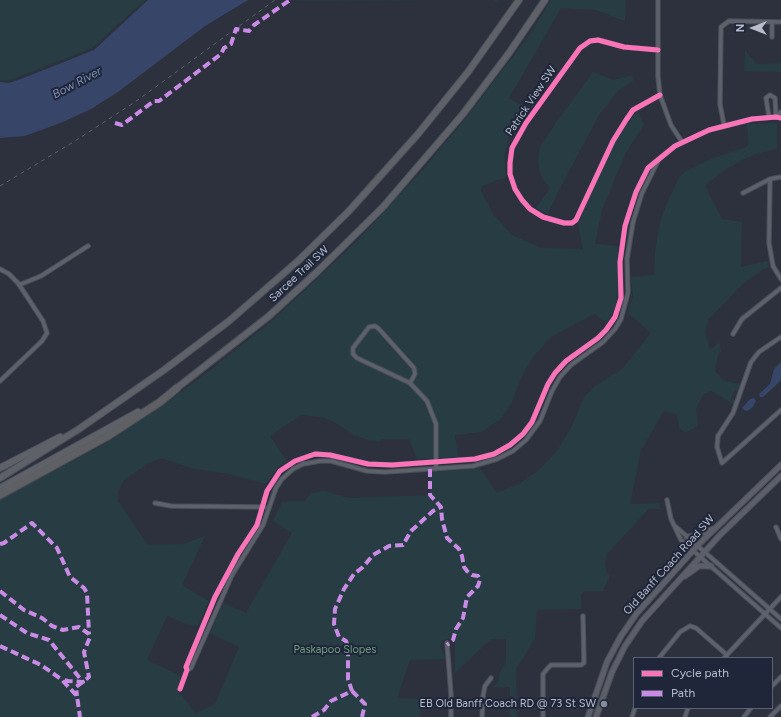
<!DOCTYPE html>
<style>
body{margin:0}
#map{position:relative;width:781px;height:717px;overflow:hidden;background:#2c313d;font-family:Figtree,sans-serif}
canvas{display:block}
.legend{position:absolute;left:633px;top:657px;width:140px;height:52px;box-sizing:border-box;background:#1f2639;border:1px solid #5c6274;margin:0;padding:5px 7px;list-style:none;font-size:12px;color:#b7bdcd}
.legend li{display:flex;align-items:center;gap:8px;height:20px}
.legend b{width:20px;border:1px solid #5c6274}
.north{position:absolute;left:733px;top:8px;width:40px;height:40px;-webkit-text-stroke:3px #1f2639;paint-order:stroke;rotate:270deg;font-size:11px;font-weight:700;line-height:16px;text-align:center;color:#b7bdcd}
.north::after{content:'';display:block;margin:auto;width:14px;height:18px;background:#b7bdcd;clip-path:polygon(50% 0,100% 100%,50% 72%,0 100%)}
</style>
<div id="map">
<canvas width="781" height="717"></canvas>
<ul class="legend">
<li><b style="height:5px;background:#fb73b8"></b>Cycle path</li>
<li><b style="height:5px;background:#ca8be6"></b>Path</li>
</ul>
<div class="north">N</div>
</div>
<script>
const context = document.querySelector('canvas').getContext('2d');
context.lineJoin = 'round';
function fillPath(path, color) {
  context.fillStyle = color;
  context.fill(path, 'evenodd');
}
function shape(rows) {
  const path = new Path2D();
  for (const r of rows) {
    path.moveTo(r[0], r[1]);
    for (let i = 2; i < r.length; i += 2) path.lineTo(r[i], r[i + 1]);
  }
  return path;
}
function trace(path, color, width, dash) {
  context.strokeStyle = color;
  context.lineWidth = width;
  context.lineCap = dash ? 'butt' : 'round';
  context.setLineDash(dash || []);
  context.stroke(path);
}
function drawText(font, color, halo, rows, align = 'center') {
  context.font = font + ' Figtree,sans-serif';
  context.lineWidth = 4;
  context.setLineDash([]);
  context.textBaseline = 'middle';
  context.strokeStyle = halo;
  context.fillStyle = color;
  for (const [text, x, y, turn = 0] of rows) {
    context.save();
    context.translate(x, y);
    context.rotate((+turn || 0) * Math.PI / 180);
    context.textAlign = isNaN(turn) ? turn : align;
    if (halo) context.strokeText(text, 0, 0);
    context.fillText(text, 0, 0);
    context.restore();
  }
}
fillPath(shape([
 [0,0,145,0,92,48,8,81,0,80],
 [300,0,499,0,497,2,493,0,299,1],
 [551,0,626,0,625,21,596,10,561,8,509,98,529,110,509,135,504,158,506,177,482,186,481,191,494,215,512,235,542,248,583,249,578,225,582,215,616,141,627,124,638,111,644,125,625,154,602,210,595,244,618,246,617,268,619,286,615,307,607,323,594,314,551,337,534,356,523,374,511,404,500,420,481,432,455,435,458,457,417,459,409,439,382,439,378,442,369,440,354,435,334,422,321,417,301,415,270,436,287,461,278,467,266,484,224,473,194,469,162,458,147,464,123,481,118,492,118,501,148,545,183,544,205,536,182,585,209,601,198,626,189,625,167,616,147,660,181,676,177,690,196,713,215,704,239,647,210,633,223,603,246,613,292,533,273,521,282,502,305,501,311,493,324,491,349,498,430,495,430,472,480,468,497,493,519,484,538,471,557,451,571,428,584,397,595,386,622,369,651,333,628,313,633,295,631,277,654,275,655,251,660,222,667,203,680,176,686,171,711,159,746,147,749,144,747,124,777,123,777,149,756,154,740,161,720,173,705,186,722,219,742,222,741,267,767,261,769,267,762,270,744,283,708,320,705,332,710,350,719,342,721,352,718,355,715,371,724,381,741,384,738,391,735,390,731,398,734,400,733,404,711,391,704,394,696,408,698,425,686,433,679,428,677,415,664,411,641,450,630,504,658,503,662,509,649,509,607,554,605,565,607,573,610,576,603,591,584,591,581,595,581,609,537,610,535,639,516,669,517,717,510,717,510,687,492,687,499,681,499,674,506,662,506,639,491,639,455,673,455,636,442,641,440,647,446,659,410,660,397,698,425,699,419,717,0,717,0,499,103,445,194,383,272,321,355,243,421,172,469,114,531,33],
 [745,50,756,64,781,63,781,72,744,71],
 [593,72,613,80,632,75,633,81,618,91,599,115,557,194,548,214,536,208,550,188,543,179,539,170,538,159,540,147,557,121]
]), '#283c44');
fillPath(shape([
 [148,0,248,0,205,26,118,92,91,109,63,122,25,136,0,138,0,82,9,83,21,79,94,50],
 [781,362,781,380,772,389,763,397,760,397,759,394,770,384,774,369],
 [754,398,756,401,752,408,747,411,744,410,742,408,750,399]
]), '#374568');
const minor = shape([
 [658,0,658,76,660,95,671,125,682,142],
 [772,37,772,22],
 [658,50,624,47,598,40,590,41,580,48,526,123,512,148,510,163,510,174,515,189,522,200,530,209,543,217,564,223,572,223,576,220,613,141,626,120,633,110,660,95],
 [769,117,766,98,770,95,775,98,776,117],
 [776,117,781,112],
 [724,125,720,104,721,27,729,21,781,22],
 [781,177,770,179,769,243,773,266,781,279],
 [743,193,770,179],
 [0,269,9,274,18,283,43,321,47,333,42,341,0,381],
 [19,285,41,276,88,246],
 [733,334,742,319,781,288],
 [781,337,759,352,751,362,733,413,718,436,717,447,722,463,781,410],
 [410,383,415,374,414,368,379,329,375,326,369,327,353,348,353,354,357,358,410,383,427,401,436,424,436,469],
 [667,500,671,519,681,540,781,628],
 [155,503,171,506,264,507],
 [675,526,781,619],
 [776,527,781,539],
 [447,643,451,694,451,717],
 [659,658,680,632,690,626,696,628,727,655],
 [724,658,781,597],
 [187,670,191,668,232,575,263,525,276,488,282,479,293,469,303,464,320,461,331,461,367,471,385,472,473,466,497,459,513,451,526,440,540,421,552,391,560,377,571,365,603,342,615,329,621,319,628,293,627,259,633,222,642,193,658,161],
 [772,686,781,677],
 [180,689,187,670,186,667,215,597,238,554,257,525,267,491,280,471,295,461,315,454,330,455,368,464,392,465,475,459,494,454,510,445,523,434,532,422,548,384,555,373,566,361,598,338,606,330,615,317,621,298,620,262,625,226,636,192,648,168,675,146,709,130,752,119,776,117,781,118],
 [482,717,483,696,485,686,491,678],
 [543,717,543,674,547,669,551,665,581,665,584,663,583,616],
 [632,717,635,708],
 [685,717,688,708],
 [744,717,751,708],
 [770,717,781,706]
]);
const secondary = shape([
 [687,537,695,536,713,529],
 [685,576,699,566,711,566],
 [588,717,607,662,621,636,637,613,697,546,781,465],
 [596,717,612,672,625,646,642,621,720,535,781,476]
]);
const trunk = shape([
 [173,391,269,316,318,271,383,207,463,114,509,53,545,0],
 [0,468,60,437],
 [0,478,79,429,164,370,229,321,299,260,349,211,418,134,468,72,519,0],
 [0,488,138,412]
]);
const motorway = shape([
 [0,495,108,436,160,402,177,388]
]);
trace(minor, '#4a4e57', 5.5);
trace(secondary, '#4a4e57', 7);
trace(trunk, '#494d59', 8);
trace(motorway, '#494d59', 9);
trace(minor, '#5d616b', 3.5);
trace(secondary, '#5c5f69', 5);
trace(trunk, '#5e6268', 6);
trace(motorway, '#5e6064', 7);
trace(shape([
 [0,186,75,141,135,102,275,0]
]), '#5b6068', 1, [4, 4]);
trace(shape([
 [115,123,122,125,154,101,159,101,221,54,224,48,231,44,236,29,249,31,254,25,290,0],
 [430,469,430,495,441,507,442,519,447,538,459,549,462,556,464,567,467,571,472,575,478,576,480,580,478,586,467,597,463,618,456,629,453,640,447,645],
 [0,544,4,543,32,523,57,548,70,577,84,588,87,593,89,634],
 [0,591,24,610,42,618,52,626,63,630,79,627,89,634,90,637,84,652,89,677,76,687,77,696],
 [0,615,27,633,49,640,83,682,68,681,61,679],
 [0,646,41,665,61,679,77,696,80,717],
 [352,691,365,704,362,717],
 [312,717,324,710,331,701,352,691,348,679,348,647,346,641,339,637,334,624,335,609,344,589,354,574,363,567,373,555,389,546,403,545,411,531,433,511,441,507]
]), '#ca8be6', 4, [8, 4]);
trace(shape([
 [658,50,624,47,598,40,590,41,580,48,526,123,512,148,510,163,510,174,515,189,522,200,530,209,543,217,564,223,572,223,576,220,613,141,626,120,633,110,660,95],
 [180,689,187,670,186,667,215,597,238,554,257,525,267,491,280,471,295,461,315,454,330,455,368,464,392,465,475,459,494,454,510,445,523,434,532,422,548,384,555,373,566,361,598,338,606,330,615,317,621,298,620,262,625,226,636,192,648,168,675,146,709,130,752,119,776,117,781,118]
]), '#fb73b8', 5);
for (const [x, y, r, color] of [
 [604,704,4,"#868c9b"]
]) {
  const dot = new Path2D();
  dot.arc(x, y, r, 0, 2 * Math.PI);
  context.fillStyle = color;
  context.fill(dot);
  trace(dot, '#1f2639', 1.5);
}
drawText('11px', '#b7bdcd', '#1f2639', [
 ["Patrick View SW",531,101,-56],
 ["Sarcee Trail SW",299,274,-43],
 ["Old Banff Coach Road SW",669,565,-48]
]);
drawText('11px', '#6d9f7f', '#1f2639', [
 ["Paskapoo Slopes",335,650]
]);
drawText('11px', '#b7bdcd', '#1f2639', [
 ["EB Old Banff Coach RD @ 73 St SW",596,704]
], 'right');
drawText('italic 12px', '#7d8eb6', '#1f2639', [
 ["Bow River",77,83,-28]
]);
</script>
